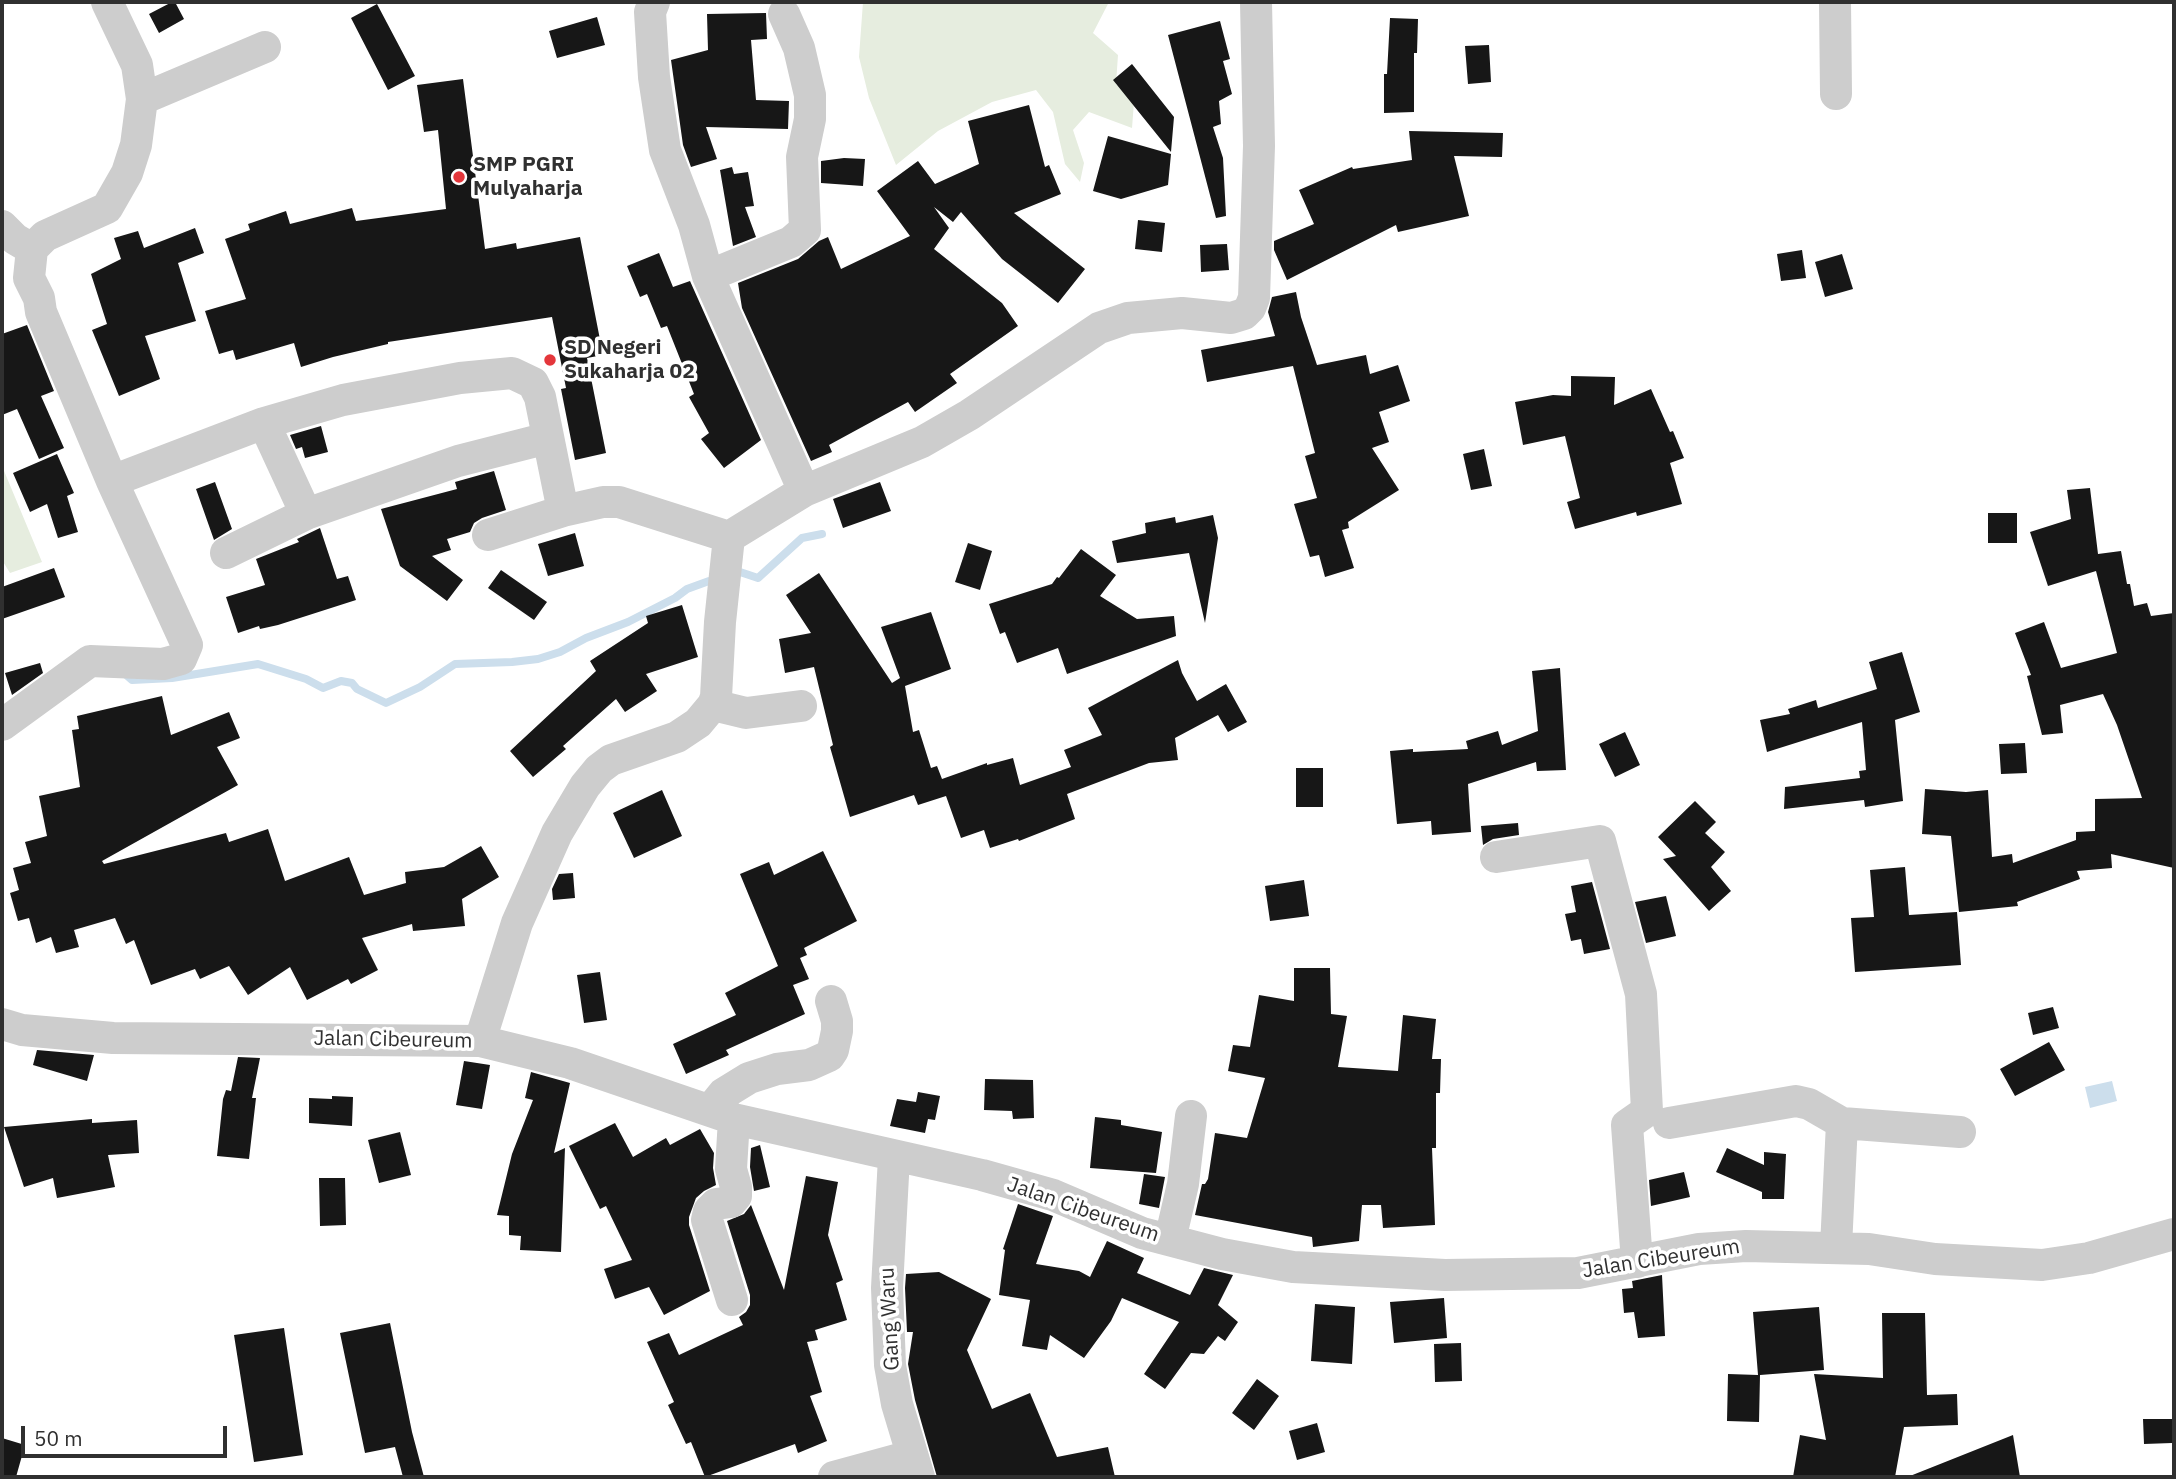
<!DOCTYPE html>
<style>
body{margin:0}
#map{position:relative;width:2176px;height:1479px;overflow:hidden;background:#fff;font-family:"IBM Plex Sans",sans-serif}
canvas{display:block}
.frame{position:absolute;inset:0;border:4px solid #303030;pointer-events:none}
.scale{position:absolute;left:21px;top:1426px;width:206px;height:32px;box-sizing:border-box;border:4px solid #303030;border-top:0;padding-left:9px;font-size:21px;line-height:24px;white-space:nowrap;color:#303030;-webkit-text-stroke:5px #fff;paint-order:stroke}
</style>
<div id="map">
<canvas width="2176" height="1479"></canvas>
<div class="frame"></div>
<div class="scale">50 m</div>
</div>
<script>
const context = document.querySelector('canvas').getContext('2d');
context.lineJoin = 'round';
function fillPath(path, color) {
  context.fillStyle = color;
  context.fill(path, 'evenodd');
}
function shape(rows) {
  const path = new Path2D();
  for (const r of rows) {
    path.moveTo(r[0], r[1]);
    for (let i = 2; i < r.length; i += 2) path.lineTo(r[i], r[i + 1]);
  }
  return path;
}
function trace(path, color, width, dash) {
  context.strokeStyle = color;
  context.lineWidth = width;
  context.lineCap = dash ? 'butt' : 'round';
  context.setLineDash(dash || []);
  context.stroke(path);
}
function drawText(font, color, halo, rows, align = 'center') {
  context.font = font + ' "IBM Plex Sans",sans-serif';
  context.lineWidth = 7;
  context.setLineDash([]);
  context.textBaseline = 'middle';
  context.strokeStyle = halo;
  context.fillStyle = color;
  for (const [text, x, y, turn = 0] of rows) {
    context.save();
    context.translate(x, y);
    context.rotate((+turn || 0) * Math.PI / 180);
    context.textAlign = isNaN(turn) ? turn : align;
    if (halo) context.strokeText(text, 0, 0);
    context.fillText(text, 0, 0);
    context.restore();
  }
}
fillPath(shape([
 [863,2,1109,2,1093,33,1118,55,1116,84,1134,102,1132,128,1089,112,1073,130,1084,163,1080,182,1065,164,1053,112,1036,90,992,102,938,131,896,165,869,98,859,57],
 [2,466,42,562,10,573,2,560]
]), '#e6eddf');
fillPath(shape([
 [2112,1081,2117,1101,2090,1108,2085,1087]
]), '#ccdeec');
trace(shape([
 [733,573,737,571,758,578,802,538,822,534],
 [124,673,132,680,172,678,258,664,306,679,323,688,341,681,352,683,357,689,386,703,420,687,455,664,512,662,538,659,560,652,586,638,628,622,675,598,687,589,709,581]
]), '#ccdeec', 8);
fillPath(shape([
 [172,2,175,2,184,19,159,33,149,14],
 [377,4,415,76,388,90,351,18],
 [766,13,767,39,751,40,756,100,789,101,788,129,706,127,717,159,691,167,683,145,671,60,708,50,707,14],
 [597,17,605,45,557,58,549,31],
 [1390,18,1418,19,1417,53,1414,53,1414,112,1384,113,1384,74,1387,74],
 [1220,21,1230,59,1223,61,1232,94,1219,101,1221,124,1213,127,1223,158,1226,216,1216,218,1168,35],
 [1489,45,1491,82,1468,84,1465,46],
 [1132,64,1174,117,1171,152,1113,80],
 [463,79,485,249,516,243,517,249,580,237,603,355,587,358,606,453,575,460,561,389,566,388,552,317,388,342,388,344,333,357,301,367,294,343,236,360,233,350,219,354,205,311,246,299,225,239,250,230,248,224,286,211,290,224,352,208,356,221,446,209,438,130,424,132,417,85],
 [1029,105,1045,167,1049,165,1061,194,1014,213,1085,269,1058,303,1002,259,961,212,953,222,934,207,949,228,934,249,1002,303,1018,326,950,374,957,383,915,412,908,402,829,445,832,452,811,461,742,308,738,283,798,259,819,241,828,237,841,269,910,236,877,191,918,161,935,184,979,164,968,121],
 [1409,131,1503,133,1502,157,1454,156,1469,216,1398,232,1396,225,1287,280,1274,250,1274,241,1314,224,1299,190,1352,167,1353,169,1412,160],
 [1108,136,1171,154,1168,185,1121,199,1093,191],
 [844,158,865,159,863,186,821,183,821,161],
 [732,167,734,174,748,172,754,206,745,207,756,237,733,246,720,170],
 [1138,220,1165,223,1162,252,1135,249],
 [195,228,204,253,178,263,196,321,145,336,160,379,119,396,92,330,107,324,91,274,121,259,114,238,138,231,144,248],
 [1227,244,1229,270,1201,272,1200,245],
 [1802,250,1806,278,1781,281,1777,254],
 [659,253,673,287,690,281,761,440,724,468,701,439,709,433,689,397,694,394,667,326,661,328,647,294,640,297,627,266],
 [1842,254,1853,289,1825,297,1815,262],
 [1296,292,1301,317,1317,365,1366,355,1370,374,1398,365,1410,401,1379,412,1389,442,1372,448,1399,490,1348,522,1349,528,1342,530,1354,568,1325,577,1319,555,1310,557,1294,504,1317,498,1305,456,1315,453,1293,366,1207,382,1201,350,1275,336,1268,312,1272,297],
 [27,325,54,391,41,396,64,448,39,459,17,409,2,415,2,334],
 [1571,376,1615,377,1614,405,1651,389,1670,432,1673,431,1684,458,1670,463,1682,504,1637,516,1636,512,1575,529,1567,502,1580,498,1565,436,1523,445,1515,402,1553,395,1571,396],
 [321,426,328,452,305,458,302,447,296,449,290,435],
 [1484,449,1492,486,1471,490,1463,454],
 [57,454,74,493,67,496,78,532,58,538,47,504,30,512,13,473],
 [494,471,506,510,482,518,474,523,470,532,447,539,451,550,432,556,463,580,447,601,400,566,381,509,457,489,455,482],
 [215,482,232,529,214,540,196,489],
 [880,482,891,511,843,528,833,499],
 [2090,488,2098,554,2121,551,2127,584,2130,584,2134,606,2147,603,2151,616,2174,613,2174,868,2111,854,2112,868,2077,871,2080,879,2017,902,2018,906,1959,912,1951,836,1922,834,1925,789,1966,792,1988,790,1992,857,2012,854,2013,863,2076,840,2076,832,2095,831,2095,799,2142,798,2117,725,2103,694,2060,705,2063,733,2042,735,2027,676,2031,675,2015,633,2044,622,2061,668,2117,653,2096,571,2048,586,2030,532,2071,519,2067,490],
 [1988,513,2017,513,2017,543,1988,543],
 [1213,515,1218,538,1205,623,1189,553,1117,563,1112,541,1146,533,1145,523,1175,517,1176,523],
 [320,528,337,579,348,576,356,600,278,625,260,629,259,626,238,633,226,597,265,585,256,559,299,542,297,539],
 [575,533,584,566,548,576,538,544],
 [968,543,992,551,980,590,955,582],
 [1081,549,1116,575,1100,596,1137,619,1174,616,1176,636,1067,674,1058,648,1017,663,1005,632,1000,634,989,604,1052,584,1057,577,1059,578],
 [54,568,65,597,2,619,2,587],
 [501,570,547,602,534,620,488,588],
 [819,573,892,683,900,678,881,627,931,612,951,669,905,686,913,732,919,730,931,768,937,766,942,779,987,763,987,765,1013,758,1020,785,1071,767,1064,750,1102,735,1088,708,1178,660,1182,673,1197,701,1226,684,1247,722,1228,732,1218,715,1175,738,1178,760,1149,763,1067,794,1075,819,1019,841,1018,839,990,848,984,830,961,838,946,796,918,805,914,795,850,817,830,747,833,745,814,667,785,673,779,639,811,633,786,595],
 [682,605,698,657,646,674,657,691,625,712,616,699,563,746,566,749,533,777,510,751,596,671,590,661,648,623,646,616],
 [1902,652,1920,712,1895,720,1903,801,1865,807,1864,800,1784,809,1785,787,1860,778,1859,771,1866,770,1862,722,1767,752,1760,720,1790,714,1788,709,1816,700,1818,708,1877,689,1869,662],
 [40,663,43,673,12,695,5,673],
 [1560,668,1566,770,1537,771,1536,762,1468,784,1471,832,1432,835,1431,821,1397,824,1390,751,1413,749,1413,752,1468,749,1466,741,1498,731,1502,745,1538,731,1532,671],
 [162,696,171,735,229,712,240,738,217,747,238,785,102,861,104,864,226,833,229,842,268,829,285,881,349,857,364,895,406,883,405,872,444,867,481,846,499,877,462,899,465,926,413,931,412,924,362,938,378,970,351,984,348,979,307,1000,290,967,248,995,229,966,200,979,195,969,151,985,134,940,126,944,115,918,74,930,79,947,56,953,51,937,36,943,29,918,18,921,10,893,19,890,13,868,31,863,25,842,47,836,39,796,80,787,72,730,79,729,77,716],
 [1625,732,1640,765,1615,777,1599,744],
 [2025,743,2027,773,2001,774,1999,744],
 [1296,768,1323,768,1323,807,1296,807],
 [662,790,682,836,634,858,613,813],
 [1695,801,1716,822,1705,833,1725,852,1711,867,1731,891,1709,911,1663,859,1676,856,1658,837],
 [1518,823,1519,835,1493,839,1483,845,1481,826],
 [823,851,857,921,804,948,807,955,800,958,809,979,793,985,805,1014,726,1050,729,1055,686,1074,673,1044,736,1015,725,993,778,966,740,874,769,862,774,875],
 [1905,867,1909,915,1957,912,1961,965,1855,972,1851,918,1874,917,1870,870],
 [573,873,575,898,553,900,552,889,559,874],
 [1304,880,1309,916,1270,921,1265,886],
 [1592,882,1610,949,1584,954,1581,939,1571,941,1565,914,1576,912,1571,886],
 [1666,896,1676,936,1646,943,1635,902],
 [1294,968,1330,968,1331,1014,1347,1016,1338,1067,1398,1071,1403,1015,1436,1019,1432,1059,1441,1059,1440,1093,1436,1093,1436,1148,1432,1148,1435,1225,1383,1228,1381,1205,1362,1205,1359,1241,1313,1247,1312,1237,1195,1215,1202,1184,1205,1184,1208,1179,1215,1133,1247,1138,1265,1078,1228,1071,1233,1045,1250,1047,1259,995,1294,1001],
 [600,972,607,1020,584,1023,577,975],
 [2053,1007,2059,1028,2033,1035,2028,1013],
 [2049,1042,2065,1070,2015,1096,2000,1069],
 [37,1050,94,1055,87,1081,33,1065],
 [238,1057,260,1058,252,1098,256,1098,249,1159,217,1156,223,1099,226,1090,231,1091],
 [464,1061,490,1065,482,1109,456,1105],
 [531,1072,570,1083,554,1153,565,1148,561,1252,520,1250,521,1236,509,1235,509,1216,497,1215,512,1154,533,1100,525,1098],
 [985,1079,1033,1080,1034,1118,1013,1119,1012,1111,984,1110],
 [918,1092,940,1096,935,1120,928,1119,925,1133,890,1126,897,1099,916,1102],
 [332,1096,353,1097,352,1126,309,1123,309,1098,332,1099],
 [1095,1117,1121,1120,1121,1125,1162,1132,1156,1173,1090,1168],
 [92,1119,92,1123,137,1120,139,1153,108,1155,115,1187,57,1198,53,1178,24,1187,4,1127],
 [615,1123,633,1157,666,1138,670,1145,700,1129,714,1153,713,1168,716,1185,704,1191,696,1198,689,1217,689,1225,710,1291,664,1315,649,1287,615,1299,604,1269,632,1260,606,1206,600,1209,569,1146],
 [400,1132,411,1175,379,1183,368,1140],
 [760,1145,770,1187,754,1191,750,1167,751,1148],
 [1727,1148,1764,1165,1764,1152,1786,1154,1784,1199,1762,1199,1762,1192,1716,1172],
 [1684,1172,1690,1197,1651,1206,1649,1180],
 [1144,1174,1165,1177,1159,1208,1139,1204],
 [806,1176,838,1182,828,1235,843,1280,836,1283,847,1320,815,1330,818,1340,807,1342,822,1392,810,1396,827,1441,798,1453,795,1444,705,1477,691,1442,686,1444,668,1405,674,1402,647,1342,669,1333,679,1355,743,1325,739,1317,746,1312,750,1305,750,1295,727,1221,744,1214,751,1205,784,1290],
 [319,1178,345,1178,346,1225,320,1226],
 [1018,1204,1053,1216,1036,1264,1079,1271,1090,1277,1107,1241,1144,1258,1137,1273,1190,1295,1204,1268,1233,1275,1218,1305,1238,1322,1225,1341,1218,1336,1204,1354,1191,1353,1165,1389,1144,1374,1179,1322,1122,1298,1111,1321,1084,1358,1050,1335,1047,1350,1022,1346,1030,1300,999,1295,1005,1250,1003,1249],
 [939,1272,991,1299,967,1350,992,1409,1030,1393,1057,1457,1108,1447,1115,1477,937,1477,915,1400,908,1364,913,1332,907,1332,905,1288,906,1274],
 [1662,1275,1665,1336,1638,1338,1634,1312,1624,1313,1622,1289,1633,1288,1632,1281],
 [1444,1298,1447,1338,1394,1343,1390,1302],
 [1315,1304,1355,1307,1352,1364,1311,1361],
 [1819,1307,1824,1370,1760,1375,1759,1422,1727,1421,1728,1374,1758,1375,1753,1312],
 [1882,1313,1925,1313,1927,1395,1957,1394,1958,1425,1904,1427,1895,1477,1793,1477,1800,1435,1826,1440,1814,1374,1883,1378],
 [390,1323,412,1432,424,1477,403,1477,395,1447,365,1453,340,1333],
 [284,1328,303,1455,254,1462,234,1335],
 [1461,1343,1462,1381,1435,1382,1434,1344],
 [1257,1379,1279,1396,1254,1430,1232,1413],
 [2143,1419,2172,1419,2172,1443,2144,1444],
 [1317,1423,1325,1452,1297,1460,1289,1431],
 [2013,1435,2020,1477,1910,1477,1910,1476],
 [2,1438,25,1445,16,1477,2,1477]
]), '#171717');
trace(shape([
 [654,2,650,12,654,77,665,150,694,225,708,276,804,491],
 [1835,2,1836,94],
 [142,99,265,47],
 [2,226,15,239,32,249],
 [708,276,791,242,805,230,802,157,810,119,810,95,799,48,784,14],
 [264,423,306,514],
 [112,481,264,423,343,400,460,378,512,373,533,383,540,397,563,511],
 [488,535,563,511,603,502,619,502,729,537,804,491,922,442,969,415,1099,328,1128,318,1182,313,1231,318,1244,314,1250,308,1254,298,1259,146,1256,2],
 [226,553,306,514,458,461,548,438],
 [713,705,746,713,801,706],
 [2,725,90,661,163,664,181,659,187,645,112,481,41,312,39,298,29,278,32,249,45,236,107,208,127,173,136,145,142,99,137,65,107,2],
 [1496,857,1600,841,1641,994,1647,1111,1627,1125,1637,1262],
 [2,1024,22,1030,113,1038,480,1041,570,1063,734,1119,982,1175,1053,1195,1142,1233,1222,1254,1293,1267,1445,1275,1578,1273,1699,1249,1746,1246,1869,1249,1935,1259,2042,1265,2089,1258,2174,1234],
 [480,1041,517,923,557,833,585,786,599,769,611,760,677,737,698,723,713,705,716,697,720,622,729,537],
 [710,1110,723,1094,749,1078,777,1069,809,1065,829,1056,833,1050,837,1031,837,1021,831,1001],
 [1669,1123,1796,1101,1809,1104,1842,1123,1836,1247],
 [1842,1123,1960,1132],
 [894,1157,887,1288,890,1365,897,1404,919,1477],
 [1170,1240,1183,1184,1191,1116],
 [732,1300,707,1220,709,1211,716,1204,731,1202,736,1196,736,1187,731,1169,734,1119],
 [834,1477,911,1456]
]), '#cdcdcd', 32);
for (const [x, y, r, color] of [
 [459,177,7,"#e4363b"],
 [550,360,7,"#e4363b"]
]) {
  const dot = new Path2D();
  dot.arc(x, y, r, 0, 2 * Math.PI);
  context.fillStyle = color;
  context.fill(dot);
  trace(dot, '#fff', 2.5);
}
drawText('bold 21px', '#303030', '#fff', [
 ["SMP PGRI",473,165],
 ["Mulyaharja",473,189],
 ["SD Negeri",564,348],
 ["Sukaharja 02",564,372]
], 'left');
drawText('21px', '#303030', '#fff', [
 ["Jalan Cibeureum",393,1040,1],
 ["Jalan Cibeureum",1083,1210,19],
 ["Jalan Cibeureum",1661,1259,-9],
 ["Gang Waru",890,1319,-93]
]);
</script>
